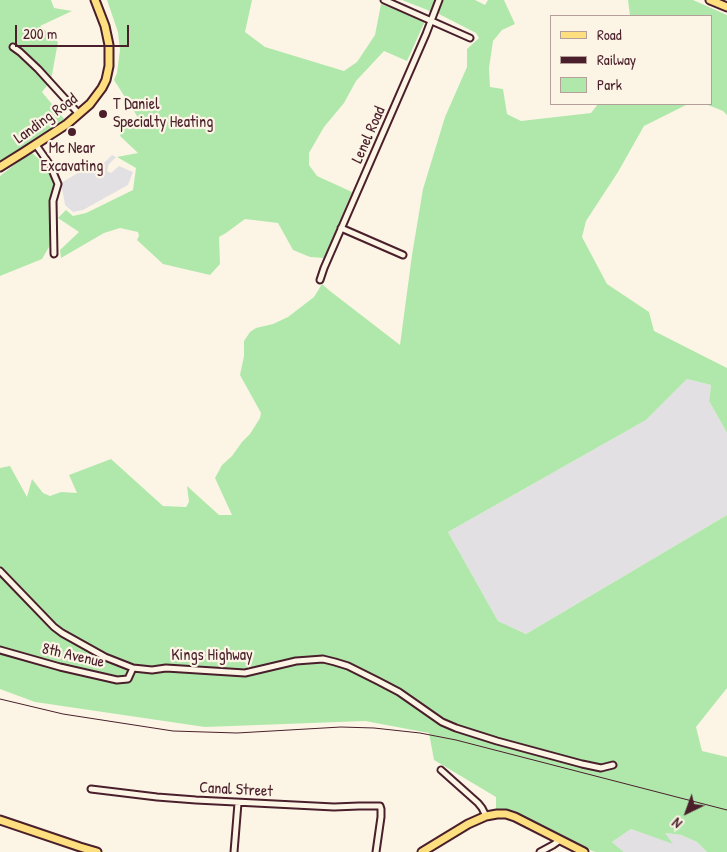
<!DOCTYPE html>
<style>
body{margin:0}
#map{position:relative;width:727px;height:852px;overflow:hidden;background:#fcf5e5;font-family:"Patrick Hand",sans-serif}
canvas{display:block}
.legend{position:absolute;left:550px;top:15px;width:162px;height:90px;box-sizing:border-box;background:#fcf5e5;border:1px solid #b59f9b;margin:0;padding:6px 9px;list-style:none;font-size:15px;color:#4a1f2b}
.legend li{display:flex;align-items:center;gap:10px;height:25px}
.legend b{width:25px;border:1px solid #b59f9b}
.north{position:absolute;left:662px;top:787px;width:50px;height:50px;-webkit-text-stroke:4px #fcf5e5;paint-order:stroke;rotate:222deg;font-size:14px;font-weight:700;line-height:20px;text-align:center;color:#4a1f2b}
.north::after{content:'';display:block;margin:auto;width:18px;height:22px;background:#4a1f2b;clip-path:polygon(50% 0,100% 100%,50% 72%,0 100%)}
.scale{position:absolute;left:15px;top:25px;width:114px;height:22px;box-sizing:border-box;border:2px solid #4a1f2b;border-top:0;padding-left:6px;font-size:15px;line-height:18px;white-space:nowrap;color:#4a1f2b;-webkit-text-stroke:4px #fcf5e5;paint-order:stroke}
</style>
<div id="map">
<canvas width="727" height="852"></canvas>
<ul class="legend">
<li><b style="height:6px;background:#fedf80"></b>Road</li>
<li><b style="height:6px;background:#4a1f2b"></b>Railway</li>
<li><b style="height:14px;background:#b0e8ac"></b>Park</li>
</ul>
<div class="north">N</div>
<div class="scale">200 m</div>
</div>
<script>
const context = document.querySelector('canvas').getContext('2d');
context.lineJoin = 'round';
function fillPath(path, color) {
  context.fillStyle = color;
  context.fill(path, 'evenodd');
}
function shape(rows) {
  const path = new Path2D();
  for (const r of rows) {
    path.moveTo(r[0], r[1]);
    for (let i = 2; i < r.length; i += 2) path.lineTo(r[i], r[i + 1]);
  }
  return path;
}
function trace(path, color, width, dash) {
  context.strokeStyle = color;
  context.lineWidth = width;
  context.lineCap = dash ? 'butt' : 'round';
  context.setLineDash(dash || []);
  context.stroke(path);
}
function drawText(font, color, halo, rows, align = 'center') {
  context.font = font + ' "Patrick Hand",sans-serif';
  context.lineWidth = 4.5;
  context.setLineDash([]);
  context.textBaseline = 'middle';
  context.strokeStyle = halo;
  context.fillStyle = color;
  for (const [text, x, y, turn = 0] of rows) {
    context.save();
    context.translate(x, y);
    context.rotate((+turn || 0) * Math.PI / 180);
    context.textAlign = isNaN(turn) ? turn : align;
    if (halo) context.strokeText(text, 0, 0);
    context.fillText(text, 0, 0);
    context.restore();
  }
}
fillPath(shape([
 [112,155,116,157,109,164,107,171,111,173,119,166,133,172,128,185,83,210,73,212,65,205,61,183,91,165,99,162,105,162],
 [687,379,711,385,709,401,727,433,727,515,526,634,498,621,448,532,646,420],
 [631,829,672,843,664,833,681,835,697,842,707,852,624,852,612,842]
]), '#e3e0e4');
fillPath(shape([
 [0,0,51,0,54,8,72,11,40,26,58,42,51,80,45,73,49,83,42,92,65,120,43,136,0,162],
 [107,0,252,0,245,32,265,47,344,71,357,62,375,35,381,4,425,21,407,61,384,51,356,81,344,103,324,127,309,153,309,165,317,176,352,192,324,258,310,257,293,250,278,223,245,219,226,233,219,237,220,264,210,275,163,264,137,240,139,236,138,232,120,228,104,233,61,258,60,250,79,232,58,218,66,210,73,216,86,213,133,190,136,168,117,157,138,153,120,136,123,126,139,119,114,80,117,73,120,50,118,32],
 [402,0,435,0,430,11],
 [443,0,475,0,485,5,488,0,504,0,515,24,502,30,493,41,489,68,490,87,503,89,507,114,521,121,591,113,598,104,688,104,644,126,618,172,586,221,582,237,607,284,649,312,654,331,727,368,727,433,709,401,711,385,687,379,646,420,448,532,498,621,526,634,727,515,727,688,696,727,702,751,727,757,727,852,707,852,697,842,681,835,665,833,673,844,631,829,612,842,624,852,596,852,592,851,509,810,496,809,496,797,434,760,429,733,365,721,205,727,35,702,0,689,0,468,10,466,27,497,32,479,43,493,50,496,61,492,77,493,69,475,111,459,163,506,186,507,189,502,187,486,219,515,232,515,215,478,222,465,232,456,242,442,250,434,260,418,261,413,240,375,244,356,244,341,250,332,256,328,273,324,288,317,314,297,322,284,330,291,400,345,412,255,423,189,445,117,467,67,467,49,479,38,476,33,437,13],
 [628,0,693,0,727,15,727,115,723,111,708,105,700,104,711,104,711,16,630,16],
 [31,152,50,169,54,185,50,201,49,247,42,259,0,276,0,176]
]), '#b0e8ac');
const minor = shape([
 [384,0,470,38],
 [13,47,20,52,38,69,79,114],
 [36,145,50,165,58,184,53,201,54,254],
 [341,228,403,255],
 [320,280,324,268,426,34,439,0],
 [0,571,54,627,62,633,105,657,133,668,152,670,166,668,245,673,296,661,323,659,335,662,348,666,378,681,399,692,442,722,456,728,497,741,582,764,601,768,613,765],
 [0,650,60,667,117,680,128,679,133,668],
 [441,770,478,803,482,808,486,816],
 [91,789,157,797,196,800,334,807,359,806,380,806,381,809,381,817,376,852],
 [234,852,238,803],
 [540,852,553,845,560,840]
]);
const major = shape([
 [710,0,727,7],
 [0,167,24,152,67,124,90,104,102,88,106,80,109,66,109,45,105,26,95,0],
 [0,820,80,847,97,852],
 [422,852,468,824,486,816,497,814,506,814,515,817,584,852]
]);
trace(minor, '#4a1f2b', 9);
trace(major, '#4a1f2b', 11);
trace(minor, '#fcf5e5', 5);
trace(major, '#fedf80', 7);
trace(shape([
 [0,699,63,714,173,731,237,733,341,727,374,728,420,733,456,740,727,810]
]), '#4a1f2b', 1);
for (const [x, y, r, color] of [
 [103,114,5,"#4a1f2b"],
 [72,132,5,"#4a1f2b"]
]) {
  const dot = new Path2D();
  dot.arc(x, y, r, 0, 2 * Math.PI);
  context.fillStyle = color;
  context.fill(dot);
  trace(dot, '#fcf5e5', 2);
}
drawText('16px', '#4a1f2b', '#fcf5e5', [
 ["T Daniel",113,105],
 ["Specialty Heating",113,123],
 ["Mc Near",72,149,"center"],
 ["Excavating",72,167,"center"]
], 'left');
drawText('16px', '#4a1f2b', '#fcf5e5', [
 ["Landing Road",46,119,-36],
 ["Lenel Road",369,135,-66],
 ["8th Avenue",73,656,13],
 ["Kings Highway",212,656],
 ["Canal Street",236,790,3]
]);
</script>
